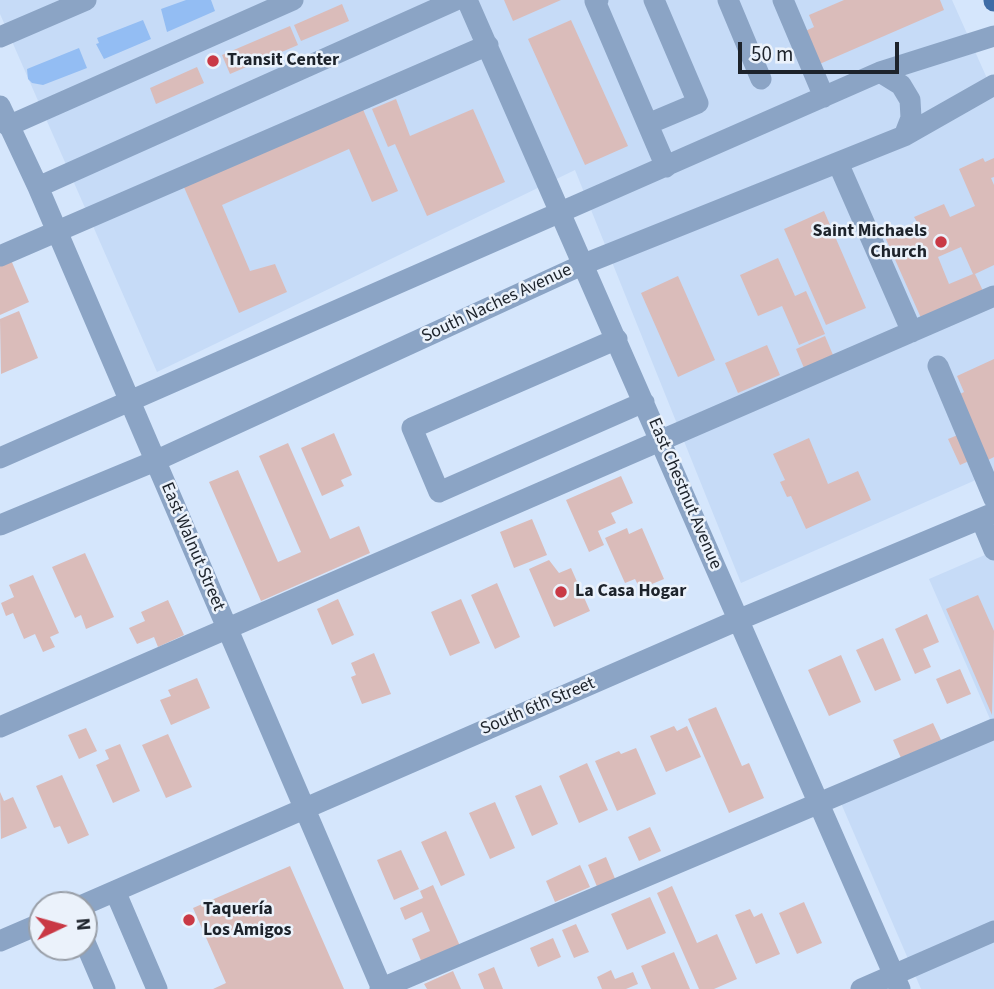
<!DOCTYPE html>
<meta charset="utf-8">
<style>
body{margin:0}
#map{position:relative;width:994px;height:989px;overflow:hidden;background:#d5e6fc;font-family:"Source Sans 3",sans-serif}
canvas{display:block}
.north{position:absolute;left:28px;top:891px;width:70px;height:70px;box-sizing:border-box;background:#ebf2fb;border:2px solid #999fa8;border-radius:50%;rotate:85deg;font-size:19px;font-weight:700;line-height:28px;text-align:center;color:#1d232b}
.north::after{content:'';display:block;margin:auto;width:24px;height:32px;background:#c93945;clip-path:polygon(50% 0,100% 100%,50% 72%,0 100%)}
.scale{position:absolute;left:738px;top:42px;width:161px;height:32px;box-sizing:border-box;border:4px solid #1d232b;border-top:0;padding-left:9px;font-size:21px;line-height:24px;white-space:nowrap;color:#1d232b;-webkit-text-stroke:5px #ebf2fb;paint-order:stroke}
</style>
<div id="map">
<canvas width="994" height="989"></canvas>
<div class="north">N</div>
<div class="scale">50 m</div>
</div>
<script>
const context = document.querySelector('canvas').getContext('2d');
context.lineJoin = 'round';
function fillPath(path, color) {
  context.fillStyle = color;
  context.fill(path, 'evenodd');
}
function shape(rows) {
  const path = new Path2D();
  for (const r of rows) {
    path.moveTo(r[0], r[1]);
    for (let i = 2; i < r.length; i += 2) path.lineTo(r[i], r[i + 1]);
  }
  return path;
}
function trace(path, color, width, dash) {
  context.strokeStyle = color;
  context.lineWidth = width;
  context.lineCap = dash ? 'butt' : 'round';
  context.setLineDash(dash || []);
  context.stroke(path);
}
function drawText(font, color, halo, rows, align = 'center') {
  context.font = font + ' "Source Sans 3",sans-serif';
  context.lineWidth = 5;
  context.setLineDash([]);
  context.textBaseline = 'middle';
  context.strokeStyle = halo;
  context.fillStyle = color;
  for (const [text, x, y, turn = 0] of rows) {
    context.save();
    context.translate(x, y);
    context.rotate((+turn || 0) * Math.PI / 180);
    context.textAlign = isNaN(turn) ? turn : align;
    if (halo) context.strokeText(text, 0, 0);
    context.fillText(text, 0, 0);
    context.restore();
  }
}
fillPath(shape([
 [0,0,952,0,994,94,994,472,741,583,575,170,157,372,0,14],
 [994,551,994,989,921,989,834,787,990,719,929,579]
]), '#c6dbf7');
fillPath(shape([
 [186,0,211,0,215,11,167,32,161,9],
 [143,20,151,39,104,59,96,44,99,43,97,38],
 [79,48,87,68,43,85,32,83,28,79,27,69]
]), '#93bdf3');
fillPath(shape([
 [504,0,561,0,513,21],
 [844,0,940,0,944,10,815,66,801,33,814,27,809,15],
 [342,4,349,21,301,41,294,25],
 [571,20,628,146,585,165,528,39],
 [290,26,298,45,230,74,222,55],
 [197,67,204,83,156,104,150,88],
 [396,99,410,136,473,109,505,182,427,216,395,144,388,147,372,109],
 [362,107,398,191,372,202,349,149,222,205,250,271,275,264,287,292,239,313,183,185],
 [983,158,985,162,994,158,994,177,991,178,994,185,994,265,975,274,983,291,921,318,885,237,917,222,914,217,944,204,950,217,975,206,959,169],
 [961,247,973,274,949,284,938,257],
 [824,211,866,308,826,325,784,229],
 [778,258,795,296,806,291,825,334,799,345,782,306,758,316,740,275],
 [11,260,29,302,0,315,0,265],
 [678,276,715,360,678,377,641,293],
 [19,311,38,358,1,374,0,319],
 [825,336,833,355,804,368,796,349],
 [767,345,780,375,738,393,725,363],
 [994,359,994,457,988,460,985,454,960,465,948,439,975,428,960,394,964,392,957,376],
 [334,433,352,475,341,480,344,486,322,496,301,448],
 [809,438,828,484,858,471,871,500,806,529,791,496,787,497,780,482,785,480,773,454],
 [288,443,330,539,359,526,370,553,261,601,209,482,238,470,278,562,301,552,259,456],
 [621,476,633,503,611,513,616,523,598,531,604,545,589,552,566,500],
 [532,519,547,555,514,568,500,532],
 [627,528,629,534,642,528,664,579,640,589,635,579,625,583,605,538],
 [85,553,114,617,86,629,81,615,75,618,52,567],
 [549,560,559,573,571,568,590,611,554,627,529,569],
 [33,575,59,633,50,637,55,647,43,652,35,634,24,639,13,613,6,616,1,603,14,597,9,585],
 [497,583,520,637,495,649,471,595],
 [978,595,994,631,992,715,946,609],
 [338,599,354,635,332,645,317,609],
 [461,599,480,643,450,656,431,612],
 [168,600,184,635,158,647,154,637,137,644,129,628,145,621,141,612],
 [927,614,939,642,923,649,931,667,915,674,895,629],
 [883,638,901,680,875,691,856,650],
 [374,653,391,694,362,704,351,677,356,675,351,663],
 [841,655,861,702,829,716,808,670],
 [960,669,971,694,947,704,936,679],
 [197,678,210,708,171,725,160,700,171,696,168,690],
 [716,707,742,766,749,763,764,798,729,813,688,719],
 [933,723,941,740,901,758,893,740],
 [674,726,677,731,687,726,701,757,666,772,650,736],
 [86,728,97,751,79,759,68,735],
 [168,734,192,787,166,798,142,745],
 [120,744,140,791,113,803,96,765,109,759,105,750],
 [636,748,656,794,617,811,595,761,619,751,621,754],
 [587,763,608,810,579,823,559,776],
 [62,775,89,835,68,844,60,826,54,828,36,786],
 [541,785,558,824,532,836,515,796],
 [0,792,4,801,13,797,27,828,1,839],
 [495,802,515,848,490,859,469,813],
 [650,827,661,851,639,861,628,837],
 [446,831,465,875,441,886,421,842],
 [401,850,419,889,394,900,377,860],
 [606,857,616,881,598,889,588,865],
 [580,865,590,887,555,902,546,881],
 [290,866,344,989,213,989,226,983,193,908],
 [433,885,460,946,422,963,412,939,430,931,422,912,405,920,400,908,423,898,420,891],
 [672,886,697,943,717,934,737,979,714,989,699,989,657,893],
 [650,897,666,933,627,950,611,914],
 [804,902,822,943,797,954,779,913],
 [750,909,754,917,762,913,780,954,756,964,735,915],
 [576,924,589,952,574,958,562,930],
 [553,938,561,957,538,967,530,948],
 [674,952,690,989,651,989,641,966],
 [494,967,503,989,484,989,478,974],
 [611,970,615,979,633,972,638,984,626,989,602,989,597,977],
 [453,971,461,989,427,989,424,984]
]), '#dabcba');
trace(shape([
 [467,0,900,989],
 [598,0,595,1,666,167],
 [728,0,761,79],
 [783,0,824,97],
 [0,37,86,0],
 [880,72,901,85,910,100,911,118,904,136],
 [0,106,38,187,382,989],
 [648,124,698,103,654,0],
 [8,126,293,0],
 [838,163,912,332],
 [38,187,456,0],
 [0,256,488,45],
 [617,339,412,428,439,492,644,402],
 [938,366,994,499],
 [0,458,880,72,994,36],
 [981,519,994,550],
 [0,525,155,461,584,264,904,136,994,85],
 [0,727,994,296],
 [115,891,157,989],
 [83,905,738,620,994,513],
 [84,940,105,989],
 [0,941,42,923],
 [380,989,994,729],
 [861,989,994,931]
]), '#8ba4c5', 21);
trace(shape([
 [994,0,994,1]
]), '#3e6ca6', 21);
for (const [x, y, r, color] of [
 [213,61,7,"#c93945"],
 [941,242,7,"#c93945"],
 [561,592,7,"#c93945"],
 [189,920,7,"#c93945"]
]) {
  const dot = new Path2D();
  dot.arc(x, y, r, 0, 2 * Math.PI);
  context.fillStyle = color;
  context.fill(dot);
  trace(dot, '#ebf2fb', 2.5);
}
drawText('bold 18px', '#1d232b', '#ebf2fb', [
 ["Transit Center",227,61],
 ["Saint Michaels",927,232,"right"],
 ["Church",927,253,"right"],
 ["La Casa Hogar",575,592],
 ["Taquería",203,910],
 ["Los Amigos",203,931]
], 'left');
drawText('18px', '#1d232b', '#ebf2fb', [
 ["South Naches Avenue",497,304,-25],
 ["East Chestnut Avenue",684,494,67],
 ["East Walnut Street",192,547,67],
 ["South 6th Street",538,707,-23]
]);
</script>
